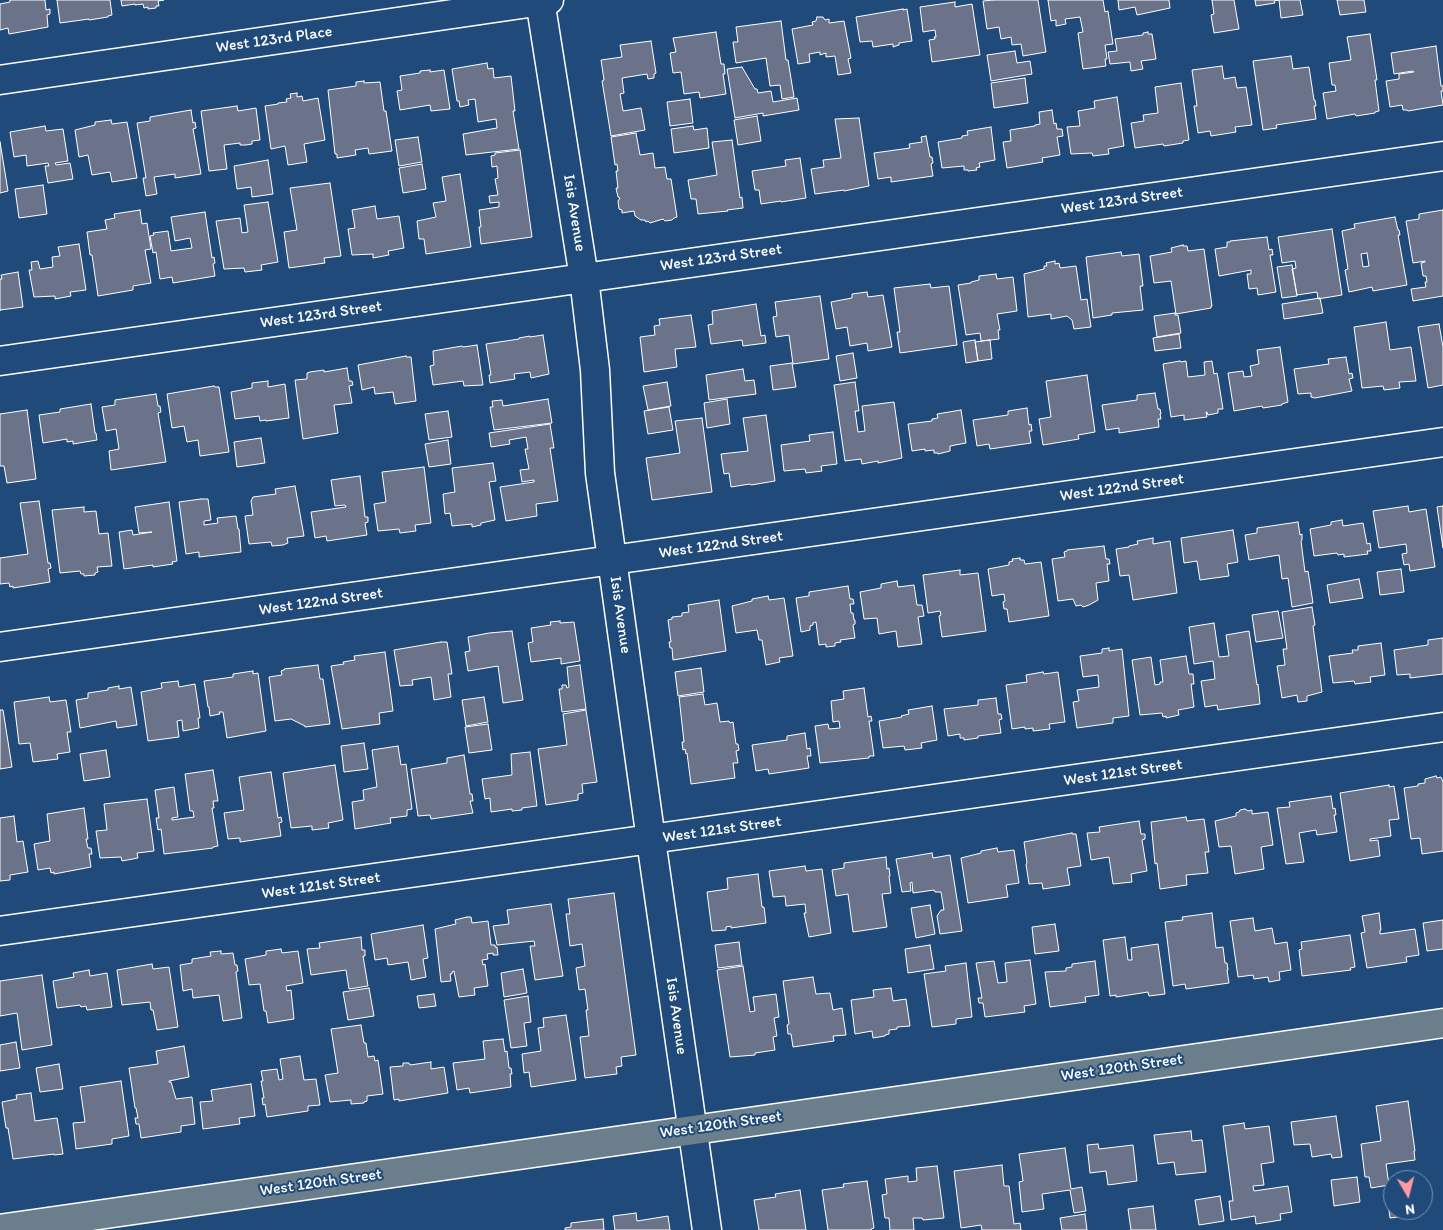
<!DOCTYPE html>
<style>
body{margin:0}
#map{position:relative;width:1443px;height:1230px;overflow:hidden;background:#1f4a7a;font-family:Itim,sans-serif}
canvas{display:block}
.north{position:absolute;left:1383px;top:1170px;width:50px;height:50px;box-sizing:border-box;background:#1f4a7a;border:1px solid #7992af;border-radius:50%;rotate:172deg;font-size:14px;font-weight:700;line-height:20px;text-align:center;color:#fff}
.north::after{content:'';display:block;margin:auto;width:18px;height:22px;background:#ff9aa2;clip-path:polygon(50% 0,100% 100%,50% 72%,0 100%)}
</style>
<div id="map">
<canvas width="1443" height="1230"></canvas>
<div class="north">N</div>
</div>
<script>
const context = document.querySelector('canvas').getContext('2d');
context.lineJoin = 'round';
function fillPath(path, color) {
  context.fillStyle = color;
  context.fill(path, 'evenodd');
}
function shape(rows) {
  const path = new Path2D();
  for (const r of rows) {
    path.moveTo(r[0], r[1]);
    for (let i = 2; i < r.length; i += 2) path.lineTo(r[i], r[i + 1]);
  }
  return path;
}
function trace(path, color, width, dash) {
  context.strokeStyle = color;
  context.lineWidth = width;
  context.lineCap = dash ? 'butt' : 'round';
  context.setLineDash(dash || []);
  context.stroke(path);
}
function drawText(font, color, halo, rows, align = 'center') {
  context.font = font + ' Itim,sans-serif';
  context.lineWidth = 4;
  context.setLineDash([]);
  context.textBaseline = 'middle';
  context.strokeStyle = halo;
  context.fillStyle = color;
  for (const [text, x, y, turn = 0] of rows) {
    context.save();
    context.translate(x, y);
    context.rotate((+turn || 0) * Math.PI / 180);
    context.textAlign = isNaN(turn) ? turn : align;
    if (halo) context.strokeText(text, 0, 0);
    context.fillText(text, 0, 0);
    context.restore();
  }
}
const building = shape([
 [10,0,45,0,46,10,50,9,50,14,47,15,48,27,9,34,8,28,0,30,0,4,10,2,10,0],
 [57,0,110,0,112,15,108,16,108,17,89,20,89,19,60,23,57,0],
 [121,0,164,0,158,1,159,6,156,6,156,8,148,9,148,7,144,8,143,4,135,5,135,4,122,6,121,0],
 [993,0,1038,0,1046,52,1023,56,1021,44,1012,45,1011,37,1001,39,999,27,987,29,983,1,993,0],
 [1048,0,1103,0,1105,12,1108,11,1113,44,1105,45,1107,59,1105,59,1106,66,1083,69,1078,33,1083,32,1080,17,1065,19,1066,24,1056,26,1056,20,1051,21,1048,0],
 [1118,0,1169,0,1170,8,1137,15,1135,7,1119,10,1118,0],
 [1212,0,1234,0,1239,29,1214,33,1211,15,1214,14,1212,0],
 [1255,0,1300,0,1303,15,1281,18,1279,0,1274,1,1275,3,1256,6,1255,0],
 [1337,0,1364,0,1366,12,1340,15,1337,0],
 [955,2,955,7,972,4,980,55,932,62,929,40,935,39,934,37,936,37,935,30,923,32,920,7,955,2],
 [903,9,903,10,907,9,912,41,899,43,899,45,893,47,893,44,873,47,872,41,860,42,856,17,903,9],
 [817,17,823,17,825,20,829,19,829,23,844,21,851,58,848,59,851,73,838,75,835,56,826,57,826,53,820,55,820,52,809,54,810,62,798,64,792,29,813,25,812,22,816,21,817,17],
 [781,21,786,60,788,60,794,97,782,99,780,85,770,86,766,58,736,63,733,42,738,42,736,27,781,21],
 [716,32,721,64,724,64,725,74,723,74,726,94,700,98,699,92,684,94,681,72,673,73,670,53,676,52,673,38,716,32],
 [1148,32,1148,34,1152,34,1156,59,1141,61,1143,69,1131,71,1130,62,1110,64,1108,52,1117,51,1115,39,1143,35,1143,33,1148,32],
 [1370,34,1377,80,1375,80,1379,111,1375,112,1375,113,1356,116,1355,114,1327,119,1323,93,1336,91,1335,85,1332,85,1329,63,1351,60,1347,37,1370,34],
 [651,41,656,73,654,74,654,78,648,79,647,74,622,78,624,93,620,94,623,111,641,108,645,130,611,136,602,81,604,80,601,60,622,57,620,45,651,41],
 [1436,46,1441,86,1443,86,1443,91,1441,91,1443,105,1408,111,1407,110,1403,110,1402,105,1390,107,1386,81,1399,79,1399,74,1414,72,1413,71,1394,74,1391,53,1436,46],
 [1015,51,1017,63,1030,61,1032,74,991,81,987,55,1015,51],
 [1291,56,1293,69,1309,67,1314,100,1315,100,1316,106,1314,106,1316,119,1276,125,1277,128,1263,130,1253,61,1291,56],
 [487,63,488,69,493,68,494,78,511,76,515,111,513,111,519,149,466,155,463,134,497,128,496,119,478,122,475,99,468,100,469,105,460,107,459,101,457,101,452,69,487,63],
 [1222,66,1224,79,1235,77,1237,88,1246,87,1252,125,1235,127,1236,132,1211,136,1210,131,1198,133,1194,106,1197,106,1192,70,1222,66],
 [742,67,755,89,757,89,758,93,771,91,773,102,797,98,799,110,763,116,763,113,735,118,727,69,742,67],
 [430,70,430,72,444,70,450,109,431,111,430,105,400,110,397,91,402,90,400,76,420,73,420,71,430,70],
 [1025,78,1028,103,994,108,991,83,1025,78],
 [364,81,364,83,380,82,384,111,386,111,392,151,369,154,368,148,355,150,356,155,337,158,337,154,335,154,328,90,356,86,356,82,364,81],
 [1181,83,1189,140,1183,141,1183,143,1164,146,1163,144,1135,148,1131,123,1144,121,1143,115,1158,113,1155,87,1181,83],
 [297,93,297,97,302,96,303,101,318,98,325,140,304,144,307,162,288,165,285,146,271,149,265,106,278,104,278,103,287,102,286,99,291,98,290,94,297,93],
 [1117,97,1124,146,1108,149,1109,154,1093,156,1092,153,1071,154,1067,127,1080,126,1078,111,1095,108,1094,101,1117,97],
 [690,99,693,123,670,126,667,102,690,99],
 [237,106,238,111,256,108,260,140,252,141,252,144,246,145,240,145,240,143,224,145,227,169,209,171,201,111,237,106],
 [191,110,193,123,195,122,196,128,193,129,201,174,175,178,175,174,154,177,157,194,146,196,143,178,146,178,137,123,150,121,150,117,191,110],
 [1052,110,1054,124,1056,123,1057,129,1062,129,1063,136,1057,137,1060,155,1042,158,1043,162,1007,168,1003,142,1011,141,1010,130,1035,126,1035,125,1040,124,1039,112,1052,110],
 [757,116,761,141,738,145,734,120,757,116],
 [859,118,869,186,844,191,844,190,815,194,811,169,824,167,823,160,841,158,835,119,859,118],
 [111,120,112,124,127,122,137,178,112,182,110,172,92,175,88,155,79,157,75,130,95,125,95,122,111,120],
 [45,126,46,131,63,129,68,161,55,163,56,165,70,163,73,179,48,183,45,166,49,166,48,163,27,166,26,155,14,157,10,132,45,126],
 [693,126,694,130,707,128,709,148,674,153,671,129,693,126],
 [991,127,995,160,979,163,980,167,976,168,977,170,968,171,968,170,964,170,964,166,942,168,938,142,962,138,962,136,968,135,967,131,991,127],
 [636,133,640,155,653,153,655,168,665,167,667,179,671,179,677,217,674,218,672,220,665,221,663,219,650,223,648,221,646,222,645,220,641,220,635,216,634,211,622,213,622,210,619,209,618,201,620,198,618,197,616,188,618,188,616,171,618,171,617,164,615,165,611,137,636,133],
 [926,136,930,157,932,157,933,163,931,164,933,176,891,182,891,177,878,179,874,153,910,148,909,144,922,142,921,137,926,136],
 [418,137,422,162,399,166,395,140,418,137],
 [732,140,740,198,742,197,743,208,727,210,728,211,698,214,696,199,691,199,688,180,717,175,712,142,732,140],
 [0,142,8,191,0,193,0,142],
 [520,150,532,237,481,244,479,227,481,227,479,210,499,207,499,202,490,203,489,196,498,195,495,179,498,178,497,166,492,167,491,156,495,155,495,153,520,150],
 [800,158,806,198,781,202,781,201,761,204,759,190,755,190,752,171,786,166,785,160,800,158],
 [268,160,273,194,252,197,251,187,237,189,234,166,268,160],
 [422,164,426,189,403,193,399,168,422,164],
 [460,174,471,247,426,254,424,239,419,239,417,221,436,217,433,203,446,201,442,177,460,174],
 [330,183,341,256,324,258,325,263,289,268,284,232,297,230,290,188,330,183],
 [43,185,47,214,19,218,15,189,43,185],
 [268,202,278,262,261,265,262,270,245,272,244,268,224,269,216,221,240,218,242,233,248,232,244,205,268,202],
 [375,206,377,219,399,216,404,248,388,251,389,255,373,258,373,254,352,255,348,229,355,228,352,210,375,206],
 [140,210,142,224,147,223,151,249,145,250,151,283,133,286,133,290,98,296,92,255,90,255,87,232,107,229,105,220,115,218,114,214,140,210],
 [1443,210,1443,296,1413,301,1411,289,1426,287,1425,282,1427,282,1426,276,1423,276,1421,263,1425,262,1425,261,1413,263,1406,221,1419,219,1419,214,1443,210],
 [205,212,212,258,214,257,215,263,213,264,215,276,173,283,172,277,160,279,156,252,153,253,150,236,154,235,153,233,168,231,171,251,192,248,190,238,175,241,171,217,205,212],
 [1395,217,1398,230,1399,230,1400,235,1398,235,1407,285,1373,291,1372,287,1349,292,1345,270,1348,269,1342,231,1355,228,1354,224,1395,217],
 [1367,253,1369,266,1363,267,1361,254,1367,253],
 [1332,229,1342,295,1318,299,1317,292,1297,295,1292,269,1296,268,1295,261,1282,263,1278,237,1332,229],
 [1267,237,1269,250,1272,249,1273,255,1270,255,1276,292,1258,295,1257,288,1249,289,1247,274,1251,274,1251,270,1219,276,1215,249,1227,247,1227,242,1230,242,1230,241,1267,237],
 [79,244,86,290,70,292,71,296,55,299,55,296,34,297,29,270,32,270,31,262,38,261,40,269,53,267,52,257,60,256,58,247,79,244],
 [1183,245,1183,246,1187,246,1188,251,1204,249,1212,306,1211,306,1211,308,1176,314,1171,281,1154,283,1150,256,1172,252,1171,248,1183,245],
 [1121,252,1122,256,1139,254,1143,286,1140,286,1143,310,1112,313,1112,315,1093,318,1086,257,1121,252],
 [1055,261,1055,264,1059,263,1060,268,1076,266,1081,300,1087,299,1091,327,1074,329,1072,320,1067,316,1051,319,1051,314,1028,317,1024,274,1044,269,1044,266,1047,266,1046,263,1055,261],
 [1292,265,1297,296,1282,298,1277,267,1292,265],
 [18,272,23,307,0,310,0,311,0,279,2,279,1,275,18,272],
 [996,274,997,279,1013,277,1017,311,997,314,1000,330,998,330,999,339,981,341,980,333,966,335,958,285,971,283,971,282,979,280,979,276,996,274],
 [930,284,931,288,949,286,957,345,900,353,897,332,900,332,894,288,930,284],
 [867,292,868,297,883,295,892,347,868,351,867,343,850,346,847,327,836,329,831,302,852,298,852,294,867,292],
 [820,296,829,359,793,364,789,335,776,337,773,317,777,316,775,302,820,296],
 [1320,298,1323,313,1284,319,1282,304,1320,298],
 [756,304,761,336,765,335,766,343,743,346,742,340,711,344,708,325,713,324,712,311,756,304],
 [1175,313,1175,315,1178,315,1181,333,1157,337,1154,316,1175,313],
 [691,315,696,347,675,349,677,367,644,372,640,337,655,335,654,326,660,325,659,319,691,315],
 [1386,322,1390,350,1411,347,1416,381,1399,382,1400,388,1384,390,1383,386,1362,388,1354,327,1386,322],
 [1439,324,1443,347,1443,385,1428,388,1418,327,1439,324],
 [1179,334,1181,348,1155,351,1153,338,1179,334],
 [543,335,549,374,531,378,530,372,514,374,515,379,490,383,489,375,491,375,486,344,519,339,519,338,530,336,530,337,543,335],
 [975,340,978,361,966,363,963,342,975,340],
 [990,340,992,359,978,361,975,342,990,340],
 [477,345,483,385,464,386,463,381,433,385,430,366,434,365,433,351,462,346,463,347,477,345],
 [1280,347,1288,402,1282,404,1282,405,1263,408,1262,406,1234,411,1228,373,1243,371,1244,377,1252,376,1250,366,1259,364,1257,350,1280,347],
 [853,353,857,378,840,381,836,356,853,353],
 [406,356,406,357,411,357,416,401,395,404,393,392,375,394,374,387,362,390,358,365,406,356],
 [1346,357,1349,374,1352,373,1353,378,1349,379,1352,391,1315,398,1311,397,1311,393,1298,394,1294,369,1329,364,1328,359,1346,357],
 [1180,361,1181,362,1186,361,1188,377,1205,375,1204,362,1212,361,1214,374,1217,373,1218,378,1223,409,1218,409,1218,413,1208,415,1207,412,1206,412,1207,417,1184,420,1184,415,1171,417,1163,364,1180,361],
 [792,363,796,387,773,390,770,366,792,363],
 [347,368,349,381,352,381,353,385,349,386,352,403,334,405,338,433,303,439,295,380,307,379,307,373,310,372,324,370,324,372,347,368],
 [743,369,745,381,754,380,756,394,709,400,706,375,743,369],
 [1087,375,1095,432,1078,435,1079,439,1043,445,1039,419,1051,417,1046,381,1087,375],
 [268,381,268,387,285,384,289,418,266,421,266,420,260,421,259,416,235,419,231,392,252,388,252,383,268,381],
 [667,382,671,406,648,410,643,386,667,382],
 [855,382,859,411,855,411,858,432,865,431,862,406,894,402,902,458,878,463,878,461,862,464,861,459,845,461,834,385,855,382],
 [214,386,215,387,219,387,229,452,200,456,198,440,187,442,184,426,172,428,167,394,214,386],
 [1155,393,1158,409,1160,409,1161,414,1160,414,1161,419,1158,419,1159,427,1119,433,1119,428,1106,430,1102,405,1137,400,1137,395,1155,393],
 [156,394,158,406,160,406,161,412,158,413,166,462,111,470,109,451,119,449,116,429,106,431,102,407,115,405,115,400,156,394],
 [548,399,552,423,494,430,490,407,493,407,492,401,502,400,503,406,548,399],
 [727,399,730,424,707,428,704,403,727,399],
 [91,404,95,433,96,433,97,440,73,444,73,441,67,442,67,439,43,443,39,415,60,412,60,409,91,404],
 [669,407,673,430,648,434,644,411,669,407],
 [1027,408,1029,425,1031,424,1032,431,1029,431,1031,443,990,449,989,444,977,446,973,420,1008,415,1008,411,1027,408],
 [27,410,36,479,7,483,4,466,0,466,0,414,27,410],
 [961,410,966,443,950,446,950,451,938,454,938,453,934,453,934,450,925,451,925,449,912,451,908,424,932,421,932,419,938,418,937,414,961,410],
 [448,411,452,437,429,440,425,414,448,411],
 [766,415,775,481,751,485,750,484,731,487,729,473,724,474,721,454,748,451,743,418,766,415],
 [702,418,712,492,652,500,646,458,680,453,675,421,702,418],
 [550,424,554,448,550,448,558,501,536,504,537,516,506,521,500,487,534,482,534,480,522,482,520,470,529,469,525,449,528,449,526,437,509,440,510,444,491,447,489,433,550,424],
 [833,432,837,464,821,466,822,471,806,473,805,469,784,471,781,445,810,441,809,435,833,432],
 [261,438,265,463,237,467,234,442,261,438],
 [448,440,451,464,429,467,425,444,448,440],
 [493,463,496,481,489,482,495,520,481,523,481,525,472,527,472,524,452,526,450,513,445,514,443,494,455,492,452,468,493,463],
 [424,467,431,523,415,525,416,531,400,533,399,529,378,531,374,504,386,502,382,472,424,467],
 [360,476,365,517,368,517,368,522,365,523,367,535,327,541,326,536,315,538,311,512,346,507,345,505,335,506,331,480,360,476],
 [295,486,304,536,287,538,288,543,283,545,272,546,271,542,249,544,245,516,253,515,251,501,253,497,276,494,275,489,295,486],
 [201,499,208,499,211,520,204,521,204,525,218,523,217,518,236,516,238,529,239,529,241,552,199,557,199,552,186,554,179,502,201,499],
 [39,501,48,563,50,563,51,568,48,569,50,582,13,588,13,586,10,587,9,583,0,584,0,558,28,554,20,503,39,501],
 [169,502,177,561,172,562,173,564,153,567,153,565,124,569,119,532,132,530,133,535,152,532,139,533,135,507,169,502],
 [1408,506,1409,512,1426,509,1435,567,1410,571,1409,564,1404,565,1402,554,1407,553,1406,544,1379,548,1373,511,1408,506],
 [1443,506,1443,548,1437,507,1443,506],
 [84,507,84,512,96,511,99,534,108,533,112,566,97,567,98,572,95,573,95,575,84,576,84,574,81,574,80,571,60,573,52,510,84,507],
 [1342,520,1343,526,1363,523,1367,544,1370,543,1371,551,1367,551,1368,554,1344,557,1344,554,1338,555,1337,553,1314,556,1310,529,1331,525,1331,522,1342,520],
 [1298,522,1300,535,1302,534,1302,540,1301,541,1305,572,1308,571,1313,603,1292,607,1288,578,1282,579,1279,555,1249,560,1245,535,1257,533,1257,528,1298,522],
 [1233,530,1238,562,1227,564,1229,576,1200,580,1197,561,1184,563,1181,538,1233,530],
 [1153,538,1153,544,1170,541,1177,593,1133,600,1129,575,1120,576,1116,549,1129,547,1129,546,1138,544,1137,541,1153,538],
 [1104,546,1106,559,1109,559,1110,564,1107,564,1109,581,1096,583,1098,600,1089,605,1083,607,1081,605,1076,606,1073,599,1058,601,1052,559,1065,557,1064,552,1067,551,1067,550,1104,546],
 [1020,558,1020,560,1024,560,1025,564,1041,562,1049,616,1009,622,1007,609,1004,609,1003,602,1005,601,1004,594,992,596,988,569,1009,565,1009,562,1013,561,1012,559,1020,558],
 [1401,569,1404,592,1380,595,1377,572,1401,569],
 [960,570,960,575,978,573,986,631,942,637,939,616,941,615,940,611,928,613,923,575,960,570],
 [1359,579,1363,598,1330,603,1327,585,1359,579],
 [897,581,898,587,914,585,917,605,922,605,924,616,918,617,922,644,898,647,896,631,879,634,877,618,864,619,860,592,881,588,881,584,897,581],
 [848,586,850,599,853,599,854,604,850,604,851,613,853,613,854,620,855,620,855,624,853,625,855,638,840,640,841,642,835,643,835,646,826,647,826,644,819,645,816,622,813,623,813,625,810,626,810,630,801,632,796,598,809,596,809,592,848,586],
 [768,596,769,600,784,598,793,656,779,658,780,662,766,665,762,640,759,640,757,630,736,633,732,606,752,601,752,599,768,596],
 [719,600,726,651,673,660,672,648,670,648,669,642,671,642,668,620,672,619,672,617,682,616,682,613,689,612,688,605,719,600],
 [1312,607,1315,625,1313,626,1322,692,1307,696,1307,701,1298,702,1297,695,1282,698,1277,666,1285,665,1283,649,1287,649,1282,612,1312,607],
 [1278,611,1283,638,1256,642,1252,615,1278,611],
 [560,621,560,623,574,622,580,661,561,664,561,658,531,662,528,643,533,642,531,628,551,625,550,622,560,621],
 [1214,623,1219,657,1229,656,1226,635,1249,631,1257,685,1258,684,1260,704,1218,710,1217,705,1205,707,1201,681,1215,679,1213,661,1194,664,1189,627,1214,623],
 [512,631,523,700,503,703,498,666,468,671,465,652,470,651,468,637,489,633,512,631],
 [1443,638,1443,674,1410,678,1410,674,1397,675,1394,650,1428,645,1428,640,1443,638],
 [441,642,447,642,452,674,448,674,451,697,434,700,431,677,412,680,413,685,400,686,394,650,441,642],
 [1381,643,1385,675,1370,677,1371,682,1355,684,1354,681,1333,683,1329,656,1353,653,1352,650,1358,650,1358,646,1381,643],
 [1109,648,1109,651,1122,649,1129,716,1113,718,1113,723,1077,728,1073,702,1079,701,1077,690,1099,687,1098,675,1083,677,1080,656,1102,653,1102,649,1109,648],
 [385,652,393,711,379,713,380,724,342,729,331,666,344,664,343,662,355,660,354,656,385,652],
 [1186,656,1189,674,1193,674,1194,684,1191,684,1194,707,1178,710,1179,715,1166,718,1166,716,1163,717,1162,713,1140,715,1132,660,1151,657,1155,685,1160,684,1160,682,1163,682,1160,660,1186,656],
 [318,665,320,679,323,679,330,724,305,727,305,726,291,719,275,721,269,677,282,675,281,671,284,670,284,669,318,665],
 [580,665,586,709,562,712,559,689,562,689,562,685,566,685,567,688,569,687,567,667,580,665],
 [701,668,704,692,678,696,675,672,701,668],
 [253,671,253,674,258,673,266,731,227,738,223,712,219,712,220,714,210,716,209,707,208,707,204,681,233,677,233,674,253,671],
 [1043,672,1044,674,1058,672,1065,722,1049,724,1050,729,1033,731,1033,728,1025,729,1025,727,1012,729,1006,685,1027,682,1026,675,1043,672],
 [178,681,179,687,195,684,200,718,198,718,199,728,183,731,182,720,177,721,179,737,148,741,141,692,162,688,161,683,178,681],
 [119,686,119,689,131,687,137,725,117,728,116,721,80,728,76,700,88,698,88,693,108,690,108,688,119,686],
 [864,688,868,717,871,716,872,721,869,721,874,756,869,756,869,758,820,763,815,726,828,724,829,729,840,728,839,721,833,722,831,701,844,699,843,691,864,688],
 [703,694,705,705,717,703,720,722,729,721,730,723,733,722,736,744,738,744,739,750,736,751,738,763,733,763,735,778,691,784,687,753,686,754,685,749,683,750,682,742,684,742,679,697,703,694],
 [49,697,50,702,66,700,71,732,67,732,70,752,57,754,58,759,33,762,30,743,19,744,14,702,49,697],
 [484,697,488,722,466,726,462,700,484,697],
 [996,698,998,714,1001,714,1002,719,999,720,1001,733,978,736,978,738,964,740,964,738,960,738,960,734,948,736,944,709,978,705,978,700,996,698],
 [932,706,937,740,921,743,922,748,905,750,904,746,883,748,879,721,902,717,901,716,909,714,908,710,932,706],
 [0,710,3,710,12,767,0,769,0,710],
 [586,710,597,782,582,784,583,793,578,794,578,800,546,805,538,749,567,745,563,714,586,710],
 [488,724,492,750,469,753,465,727,488,724],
 [805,733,807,749,810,748,811,756,807,756,809,768,769,774,768,769,756,771,752,745,787,740,787,736,805,733],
 [364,743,368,769,344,772,341,746,364,743],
 [398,746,401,765,406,764,412,809,407,810,407,816,390,818,391,823,355,829,352,802,364,800,363,790,377,787,372,750,398,746],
 [106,750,110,777,84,781,80,754,106,750],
 [530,752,537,806,522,808,522,810,512,811,512,809,491,812,490,798,485,799,482,779,512,775,511,754,530,752],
 [464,755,470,794,472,794,473,801,470,801,473,813,431,819,430,815,418,816,411,769,447,763,447,758,464,755],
 [335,765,343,820,328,823,329,828,312,830,312,826,291,828,283,773,335,765],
 [213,770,218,801,213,801,214,808,212,808,218,846,213,847,213,848,164,854,161,829,158,830,156,818,159,818,155,790,174,787,178,817,172,818,172,820,194,817,193,811,190,811,185,774,213,770],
 [271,772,278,818,281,817,282,822,279,823,281,836,240,842,240,838,228,839,224,813,244,810,239,777,271,772],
 [1436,776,1437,778,1441,777,1443,782,1443,851,1422,854,1420,838,1411,839,1404,788,1418,786,1418,784,1425,783,1425,779,1436,776],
 [1389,785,1389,787,1394,786,1399,819,1389,820,1391,836,1370,839,1370,841,1378,840,1380,856,1350,861,1340,793,1389,785],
 [1331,796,1333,809,1335,808,1336,815,1334,815,1337,832,1317,835,1316,830,1299,833,1304,862,1286,864,1277,808,1290,807,1289,802,1331,796],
 [147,799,154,851,137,853,138,858,122,861,121,857,100,858,96,831,107,830,104,804,147,799],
 [84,808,88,839,86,839,88,848,91,848,92,854,89,854,91,867,54,874,54,872,51,873,50,868,38,870,34,844,50,841,47,814,84,808],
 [1245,809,1248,811,1252,810,1252,814,1268,812,1273,845,1261,847,1264,869,1235,874,1231,846,1219,847,1215,821,1236,816,1236,813,1239,812,1240,810,1245,809],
 [14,816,17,842,23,841,28,872,10,875,10,880,0,881,0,818,14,816],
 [1186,817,1187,821,1204,819,1209,852,1205,852,1208,873,1186,875,1187,885,1160,889,1157,863,1155,864,1151,822,1186,817],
 [1139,821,1141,834,1145,834,1145,839,1142,840,1147,871,1131,874,1132,882,1113,884,1109,857,1091,860,1087,833,1100,832,1099,827,1139,821],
 [1072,833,1072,834,1076,834,1081,866,1067,868,1070,885,1043,889,1042,883,1029,884,1026,864,1027,863,1024,842,1072,833],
 [997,848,998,852,1014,850,1019,883,1006,885,1008,897,968,903,961,858,981,853,981,851,997,848],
 [932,853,933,858,950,855,962,931,940,934,937,916,941,910,944,910,941,892,935,892,934,890,913,893,912,882,910,883,911,891,902,892,896,859,932,853],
 [886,857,887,869,889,868,890,876,889,876,891,893,882,894,887,927,853,932,848,894,836,896,832,870,844,868,844,863,886,857],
 [805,866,806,871,822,869,831,933,809,937,804,913,806,913,805,904,786,906,785,896,773,897,769,871,805,866],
 [758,874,762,907,764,907,766,923,731,928,731,926,726,927,726,930,712,931,707,892,728,889,727,878,758,874],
 [614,893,636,1055,621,1057,622,1066,616,1067,617,1074,585,1078,580,1037,589,1036,586,1010,588,1010,585,989,579,990,576,968,585,966,582,944,570,946,566,914,570,914,568,899,614,893],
 [551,904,563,976,535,980,530,946,535,946,534,941,497,945,493,926,509,924,507,910,551,904],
 [930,905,935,934,916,938,911,908,930,905],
 [1212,913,1216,948,1223,947,1225,963,1227,963,1228,970,1227,970,1229,983,1186,989,1185,984,1173,986,1165,922,1183,920,1182,917,1212,913],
 [1379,913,1381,930,1380,930,1380,934,1415,929,1419,955,1406,957,1407,962,1367,968,1361,933,1365,932,1362,916,1379,913],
 [467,917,471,917,472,923,488,921,491,945,495,945,495,947,497,947,498,955,493,955,493,953,487,954,488,959,482,960,483,965,485,964,488,986,474,988,475,995,459,997,454,971,452,972,452,974,450,974,451,981,441,982,435,929,456,924,455,920,467,917],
 [1253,918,1255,931,1272,928,1275,944,1287,942,1291,970,1279,972,1280,980,1269,982,1268,977,1254,979,1253,975,1238,977,1230,921,1253,918],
 [1443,920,1443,949,1427,951,1423,923,1443,920],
 [1055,924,1059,951,1035,954,1032,927,1055,924],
 [423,925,428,958,423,959,426,977,411,980,408,962,388,965,387,958,375,960,371,934,423,925],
 [1350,935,1355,967,1350,968,1351,970,1302,976,1299,950,1302,949,1301,942,1350,935],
 [361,937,362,950,365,950,365,956,363,956,368,986,349,989,346,970,311,975,307,949,320,948,319,943,361,937],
 [1125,937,1128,960,1132,960,1131,948,1158,944,1165,994,1149,996,1148,992,1116,997,1116,995,1110,996,1103,940,1125,937],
 [739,942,742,965,718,968,715,945,739,942],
 [930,945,934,969,908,973,905,949,930,945],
 [281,949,282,953,298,951,303,983,286,986,287,991,291,990,294,1019,268,1023,266,1011,264,1011,260,984,249,985,245,959,266,955,266,951,281,949],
 [221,951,221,954,233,953,235,965,237,965,238,971,236,972,242,1018,223,1021,219,995,193,998,192,989,183,991,180,965,192,963,192,959,211,956,210,952,221,951],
 [1030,960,1036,1004,1024,1006,1025,1012,985,1017,983,1003,979,1003,978,998,982,998,976,963,994,961,998,983,1007,982,1005,963,1030,960],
 [1095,961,1099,995,1085,997,1086,1002,1050,1007,1045,972,1066,971,1066,968,1072,967,1072,964,1095,961],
 [966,963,972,1017,956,1019,956,1024,932,1027,924,974,946,971,945,966,966,963],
 [152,964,153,969,169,967,178,1027,157,1030,153,1010,151,1010,150,1002,122,1005,117,970,152,964],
 [743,966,750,1012,755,1011,753,997,776,994,779,1017,774,1018,777,1036,773,1037,775,1050,755,1053,755,1055,730,1057,717,970,743,966],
 [523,969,527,993,504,997,501,973,523,969],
 [89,970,90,976,107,973,112,1007,87,1010,86,1006,81,1007,80,1005,57,1008,53,981,74,977,73,973,89,970],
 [42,975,52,1045,22,1050,17,1013,0,1016,0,981,42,975],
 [813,977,816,994,830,993,833,1010,842,1008,846,1035,833,1036,834,1041,793,1047,791,1034,788,1034,787,1025,789,1024,783,981,813,977],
 [369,988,374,1016,348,1020,343,992,369,988],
 [891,988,893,1001,906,999,910,1026,897,1027,897,1029,889,1030,889,1034,885,1035,885,1036,873,1038,872,1031,855,1034,851,1000,874,997,873,990,891,988],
 [434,994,436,1006,419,1008,417,996,434,994],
 [528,996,531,1022,524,1023,527,1046,511,1048,504,1000,528,996],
 [566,1015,576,1080,531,1087,529,1072,524,1073,522,1054,541,1051,538,1028,544,1027,543,1018,566,1015],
 [361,1025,364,1043,366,1043,368,1057,374,1056,375,1061,378,1060,383,1094,367,1096,367,1101,364,1102,364,1103,351,1104,351,1100,330,1102,325,1075,338,1073,331,1029,361,1025],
 [503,1039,505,1052,507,1051,509,1068,511,1068,512,1074,510,1074,511,1087,470,1093,469,1088,457,1090,453,1063,485,1059,483,1041,503,1039],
 [16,1042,20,1068,0,1071,0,1045,16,1042],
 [184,1046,189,1077,169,1081,169,1082,171,1082,176,1099,192,1097,195,1124,181,1126,181,1132,141,1138,139,1124,136,1124,135,1118,138,1118,136,1108,135,1108,129,1068,158,1064,156,1051,184,1046],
 [300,1056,304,1080,316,1079,320,1105,308,1106,308,1111,267,1117,265,1104,263,1105,262,1098,264,1098,261,1081,263,1081,261,1071,277,1069,279,1080,283,1079,280,1059,300,1056],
 [431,1062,431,1069,444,1067,448,1093,399,1101,399,1099,394,1100,390,1067,403,1066,403,1063,409,1063,410,1065,431,1062],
 [59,1064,63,1089,40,1092,36,1068,59,1064],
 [121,1081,129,1136,112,1139,112,1144,76,1149,73,1123,85,1122,80,1087,121,1081],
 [251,1084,255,1116,239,1118,240,1124,203,1129,200,1102,213,1101,211,1090,251,1084],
 [31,1093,35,1121,57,1118,63,1154,54,1155,54,1154,13,1159,8,1128,6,1128,2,1102,17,1099,16,1095,31,1093],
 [1408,1101,1415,1151,1414,1151,1415,1160,1386,1164,1389,1185,1371,1188,1369,1177,1365,1177,1361,1144,1381,1141,1376,1106,1408,1101],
 [1336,1116,1342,1157,1332,1158,1331,1154,1312,1157,1310,1144,1294,1145,1291,1122,1336,1116],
 [1244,1123,1245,1129,1269,1126,1274,1162,1261,1164,1264,1185,1253,1186,1254,1191,1288,1186,1292,1212,1280,1214,1281,1220,1256,1224,1255,1216,1231,1220,1229,1201,1233,1201,1223,1126,1244,1123],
 [1191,1131,1192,1141,1202,1140,1206,1172,1176,1175,1174,1162,1158,1164,1154,1135,1191,1131],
 [1098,1144,1099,1149,1133,1145,1137,1181,1108,1185,1106,1171,1090,1173,1087,1145,1098,1144],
 [1065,1148,1071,1189,1082,1187,1086,1211,1074,1213,1070,1190,1042,1194,1044,1209,1022,1212,1019,1182,1023,1181,1019,1154,1065,1148],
 [1002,1165,1004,1186,1009,1186,1014,1224,1020,1223,1021,1230,982,1230,981,1225,961,1228,954,1171,1002,1165],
 [937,1166,944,1218,923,1220,922,1218,913,1218,914,1230,890,1230,889,1218,885,1218,882,1195,887,1194,885,1179,908,1176,908,1182,917,1181,916,1168,937,1166],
 [1357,1177,1360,1202,1334,1206,1331,1180,1357,1177],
 [867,1181,874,1228,871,1229,871,1230,828,1230,822,1190,844,1187,843,1184,867,1181],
 [800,1190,806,1230,759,1230,754,1200,776,1197,775,1194,800,1190],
 [1393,1194,1393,1210,1422,1210,1422,1214,1390,1218,1387,1195,1393,1194],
 [1220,1196,1224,1221,1199,1225,1195,1200,1220,1196],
 [1153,1206,1156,1230,1131,1230,1128,1209,1153,1206],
 [636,1213,637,1221,668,1216,670,1230,615,1230,613,1216,636,1213],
 [1085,1214,1087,1230,1062,1230,1060,1218,1085,1214],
 [603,1219,604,1230,565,1230,565,1228,571,1227,571,1223,603,1219]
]);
fillPath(building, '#6a738a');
trace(building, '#fff', 1);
const minor = shape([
 [540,0,584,278,595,370,600,473,651,840,707,1230],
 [0,80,549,0],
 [0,361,1443,156],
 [0,647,1443,442],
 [0,931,1443,727]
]);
const major = shape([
 [0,1229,1443,1023]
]);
trace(minor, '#fff', 31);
trace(major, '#fff', 31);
trace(minor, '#1f4a7a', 28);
trace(major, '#6b7e8b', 28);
drawText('16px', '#fff', '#1f4a7a', [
 ["West 123rd Place",274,40,-8],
 ["West 123rd Street",1122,201,-8],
 ["Isis Avenue",574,213,81],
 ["West 123rd Street",721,258,-8],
 ["West 123rd Street",321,315,-8],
 ["West 122nd Street",1122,488,-8],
 ["West 122nd Street",721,545,-8],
 ["West 122nd Street",321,602,-8],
 ["Isis Avenue",620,615,82],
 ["West 121st Street",1123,773,-8],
 ["West 121st Street",722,830,-8],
 ["West 121st Street",321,886,-8],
 ["Isis Avenue",676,1016,82],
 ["West 120th Street",1122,1068,-8],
 ["West 120th Street",721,1125,-8],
 ["West 120th Street",321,1183,-8]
]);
</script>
